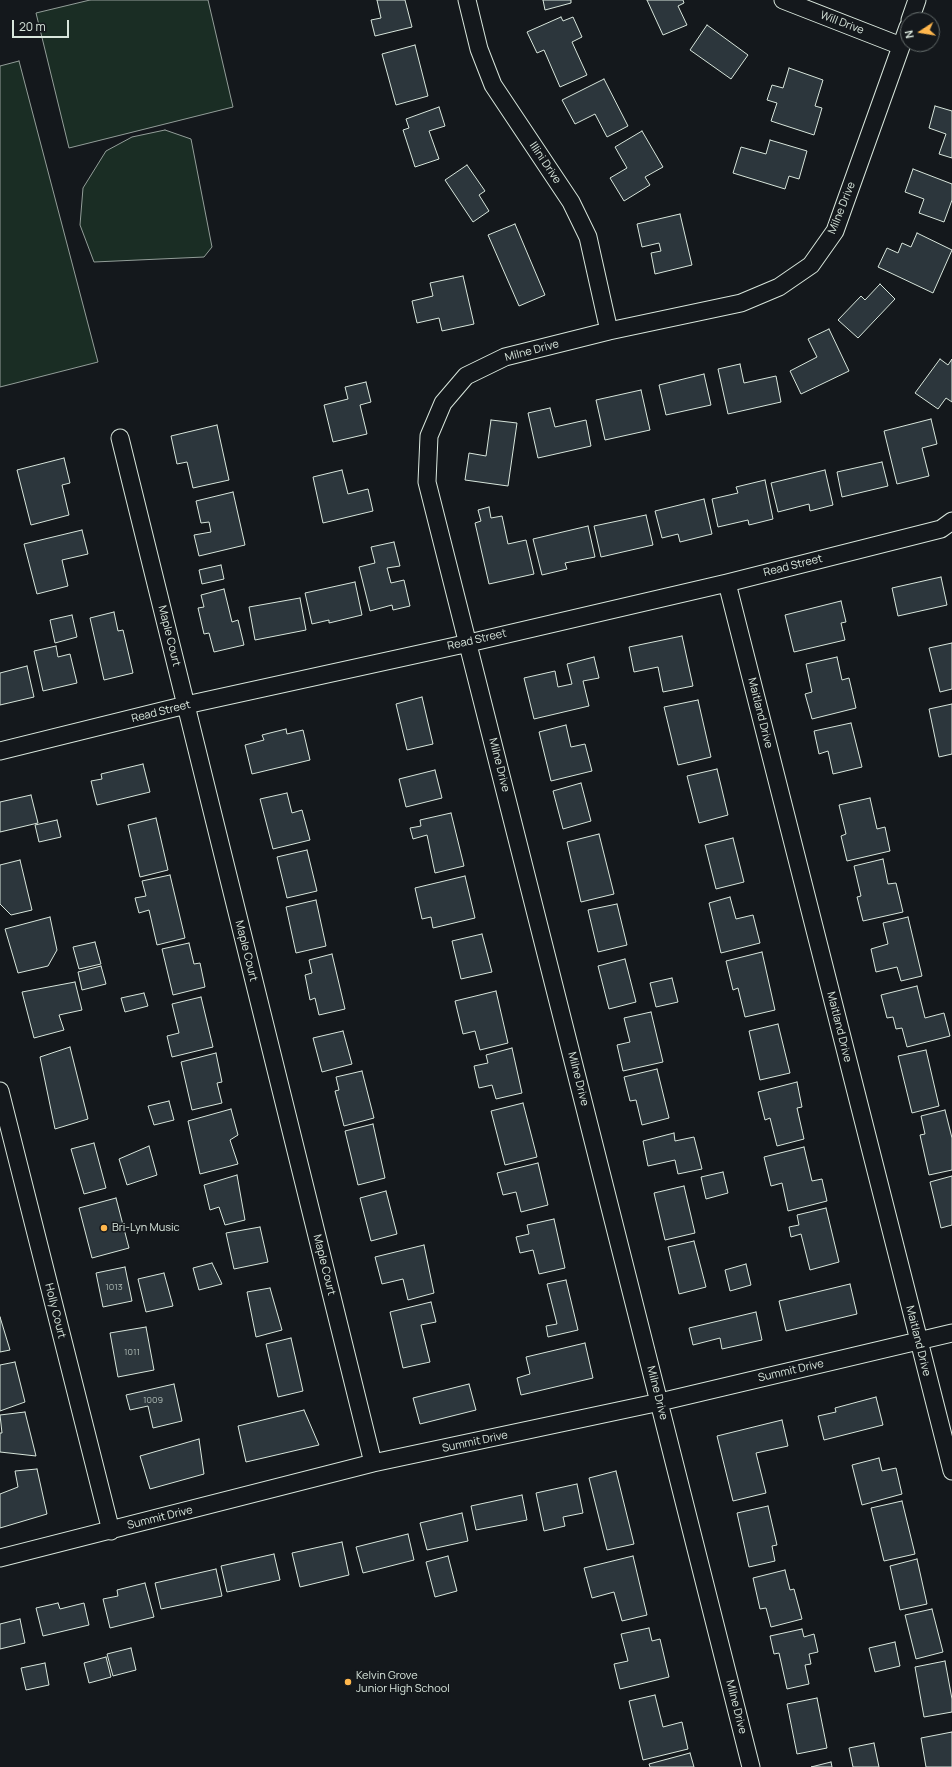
<!DOCTYPE html>
<style>
body{margin:0}
#map{position:relative;width:952px;height:1767px;overflow:hidden;background:#14181c;font-family:Manrope,sans-serif}
canvas{display:block}
.north{position:absolute;left:900px;top:12px;width:40px;height:40px;box-sizing:border-box;background:#14181c;border:1px solid #626a69;border-radius:50%;rotate:258deg;font-size:11px;font-weight:700;line-height:16px;text-align:center;color:#d8e6dc}
.north::after{content:'';display:block;margin:auto;width:14px;height:18px;background:#ffb74d;clip-path:polygon(50% 0,100% 100%,50% 72%,0 100%)}
.scale{position:absolute;left:12px;top:20px;width:57px;height:18px;box-sizing:border-box;border:2px solid #d8e6dc;border-top:0;padding-left:5px;font-size:12px;line-height:14px;white-space:nowrap;color:#d8e6dc;-webkit-text-stroke:3px #14181c;paint-order:stroke}
</style>
<div id="map">
<canvas width="952" height="1767"></canvas>
<div class="north">N</div>
<div class="scale">20 m</div>
</div>
<script>
const context = document.querySelector('canvas').getContext('2d');
context.lineJoin = 'round';
function fillPath(path, color) {
  context.fillStyle = color;
  context.fill(path, 'evenodd');
}
function shape(rows) {
  const path = new Path2D();
  for (const r of rows) {
    path.moveTo(r[0], r[1]);
    for (let i = 2; i < r.length; i += 2) path.lineTo(r[i], r[i + 1]);
  }
  return path;
}
function trace(path, color, width, dash) {
  context.strokeStyle = color;
  context.lineWidth = width;
  context.lineCap = dash ? 'butt' : 'round';
  context.setLineDash(dash || []);
  context.stroke(path);
}
function drawText(font, color, halo, rows, align = 'center') {
  context.font = font + ' Manrope,sans-serif';
  context.lineWidth = 3;
  context.setLineDash([]);
  context.textBaseline = 'middle';
  context.strokeStyle = halo;
  context.fillStyle = color;
  for (const [text, x, y, turn = 0] of rows) {
    context.save();
    context.translate(x, y);
    context.rotate((+turn || 0) * Math.PI / 180);
    context.textAlign = isNaN(turn) ? turn : align;
    if (halo) context.strokeText(text, 0, 0);
    context.fillText(text, 0, 0);
    context.restore();
  }
}
const green = shape([
 [90,0,208,0,233,107,69,148,36,13,90,0],
 [19,61,98,362,0,387,0,66,19,61],
 [165,130,191,139,212,247,204,257,94,262,80,225,83,188,106,151,132,137,165,130]
]);
fillPath(green, '#1a2d24');
trace(green, '#939e99', 1);
const building = shape([
 [377,0,405,0,412,27,375,36,371,20,381,18,377,0],
 [543,0,571,0,571,3,545,10,543,0],
 [647,0,683,0,684,3,678,6,687,25,663,35,647,0],
 [561,17,563,21,573,17,582,37,572,42,587,75,560,87,544,50,537,53,527,32,561,17],
 [707,25,748,55,731,79,690,50,707,25],
 [415,45,428,96,396,105,382,54,415,45],
 [789,68,823,80,815,106,822,108,814,135,771,121,777,103,767,100,772,85,783,88,789,68],
 [604,79,628,126,607,137,595,114,575,124,562,100,604,79],
 [935,106,952,111,952,158,939,154,946,134,929,128,935,106],
 [439,107,445,126,429,131,439,159,415,167,403,130,409,128,406,119,439,107],
 [642,131,663,167,645,177,650,185,624,201,610,178,627,168,615,147,642,131],
 [770,140,807,151,799,179,789,176,785,189,733,173,741,147,766,154,770,140],
 [467,165,485,191,479,195,489,211,473,222,445,180,467,165],
 [913,169,952,184,952,200,944,222,919,213,924,199,905,192,913,169],
 [680,214,692,265,655,274,651,253,661,251,659,243,642,247,637,224,680,214],
 [515,224,545,295,519,306,488,235,515,224],
 [917,233,952,250,933,293,878,267,887,248,898,253,902,243,911,247,917,233],
 [463,276,474,324,442,331,439,318,417,323,412,301,433,296,430,283,463,276],
 [880,284,895,299,858,338,838,320,861,296,865,300,880,284],
 [829,329,849,371,801,394,790,371,817,357,808,339,829,329],
 [940,359,948,365,952,359,952,402,946,398,938,409,915,393,940,359],
 [740,364,744,383,776,376,781,402,728,414,718,369,740,364],
 [704,374,711,405,666,415,659,385,704,374],
 [366,382,371,402,360,405,367,434,333,442,324,405,348,399,345,387,366,382],
 [641,390,650,430,605,440,596,400,641,390],
 [550,408,555,427,586,420,591,446,538,458,528,413,550,408],
 [931,419,937,444,922,448,929,476,897,484,884,431,931,419],
 [491,420,517,423,508,486,465,480,469,453,486,456,491,420],
 [217,425,229,480,193,488,187,462,177,464,171,436,217,425],
 [64,458,70,483,62,485,69,515,31,525,17,470,64,458],
 [882,462,888,486,842,497,837,472,882,462],
 [342,470,348,494,368,489,373,511,323,523,313,477,342,470],
 [825,470,833,505,810,511,809,504,778,512,771,483,825,470],
 [765,480,773,519,749,525,748,520,718,527,712,499,738,493,736,487,765,480],
 [233,492,245,545,199,556,194,535,211,532,209,522,201,523,196,501,233,492],
 [704,499,712,534,680,542,678,534,662,538,655,511,704,499],
 [489,507,491,518,502,516,508,544,526,540,534,574,489,584,475,523,481,521,478,510,489,507],
 [646,515,653,545,601,557,594,526,646,515],
 [588,526,595,557,565,563,567,569,542,575,533,539,588,526],
 [82,530,88,554,62,560,68,586,37,594,24,544,82,530],
 [394,542,400,566,387,568,391,583,404,580,410,606,393,610,392,605,370,611,359,567,375,563,371,547,394,542],
 [221,565,224,579,202,584,199,570,221,565],
 [941,577,947,605,898,616,892,588,941,577],
 [355,582,362,615,329,623,329,620,312,624,305,593,355,582],
 [224,589,232,622,238,620,244,645,214,652,209,633,204,634,198,608,204,607,201,595,224,589],
 [300,598,306,630,255,640,249,607,300,598],
 [841,601,846,622,841,623,845,640,794,652,785,615,841,601],
 [114,612,118,631,123,630,133,673,104,680,90,618,114,612],
 [72,615,77,637,55,643,50,620,72,615],
 [682,636,693,686,663,692,658,667,634,672,629,647,682,636],
 [952,643,952,689,940,692,929,648,952,643],
 [56,646,58,657,70,654,77,683,43,691,34,651,56,646],
 [594,657,599,678,583,681,589,706,534,719,524,678,555,671,558,687,572,684,567,664,594,657],
 [837,657,842,680,849,678,856,708,812,719,805,694,812,692,806,664,837,657],
 [27,666,34,697,0,705,0,673,27,666],
 [422,697,433,744,407,750,396,704,422,697],
 [698,700,711,757,678,765,664,707,698,700],
 [952,704,952,754,939,757,929,709,952,704],
 [851,723,862,767,833,774,828,751,819,754,814,731,851,723],
 [566,725,571,747,585,744,592,771,551,781,539,732,566,725],
 [286,729,287,734,303,730,310,760,252,774,245,745,264,740,262,735,286,729],
 [143,764,150,792,97,805,91,781,102,779,101,774,143,764],
 [717,769,728,815,699,823,687,776,717,769],
 [435,770,442,798,406,807,399,779,435,770],
 [581,783,591,821,563,829,553,791,581,783],
 [287,793,292,813,302,810,310,840,273,849,260,799,287,793],
 [31,795,38,823,0,832,0,802,31,795],
 [870,798,877,829,885,827,890,851,847,861,841,836,846,834,839,805,870,798],
 [451,813,464,866,435,873,427,835,413,839,410,828,421,826,420,820,451,813],
 [156,818,168,870,140,877,128,825,156,818],
 [57,820,61,837,39,842,35,825,57,820],
 [599,834,614,894,581,902,567,842,599,834],
 [733,838,744,882,716,889,705,845,733,838],
 [307,850,317,891,287,898,277,857,307,850],
 [883,859,888,884,896,883,903,912,863,921,857,897,861,896,854,866,883,859],
 [20,860,32,910,11,915,0,904,0,865,20,860],
 [170,875,185,938,157,945,149,910,139,913,135,898,146,896,142,881,170,875],
 [465,876,475,918,433,928,431,917,422,919,415,888,465,876],
 [730,897,736,919,753,915,760,943,721,953,709,903,730,897],
 [316,900,326,946,296,953,286,907,316,900],
 [617,904,627,945,598,952,588,910,617,904],
 [50,917,57,950,48,966,18,973,5,929,50,917],
 [908,917,922,976,901,981,897,967,876,972,871,949,888,944,883,923,908,917],
 [482,934,492,972,461,979,452,941,482,934],
 [95,942,101,964,79,969,73,947,95,942],
 [189,943,194,964,200,963,205,987,173,995,162,949,189,943],
 [762,952,775,1010,745,1017,738,988,733,990,726,961,762,952],
 [332,954,345,1009,319,1015,315,998,310,1000,305,975,312,973,309,960,332,954],
 [625,959,636,1002,609,1009,598,966,625,959],
 [101,966,106,984,82,990,78,972,101,966],
 [672,978,678,1002,656,1007,650,983,672,978],
 [75,982,82,1010,59,1015,64,1030,34,1038,22,992,75,982],
 [917,986,925,1018,944,1013,950,1036,907,1047,902,1028,896,1029,893,1017,887,1018,881,995,917,986],
 [496,991,508,1043,480,1050,475,1031,463,1034,455,1001,496,991],
 [144,993,148,1006,125,1012,121,998,144,993],
 [201,997,213,1047,172,1057,167,1036,179,1033,172,1004,201,997],
 [651,1012,663,1062,623,1071,617,1045,630,1042,624,1018,651,1012],
 [778,1024,790,1073,760,1080,749,1031,778,1024],
 [343,1031,352,1064,322,1072,313,1038,343,1031],
 [70,1047,88,1119,55,1129,40,1057,70,1047],
 [512,1048,522,1093,496,1099,492,1085,479,1088,474,1066,488,1063,486,1055,512,1048],
 [926,1050,939,1106,912,1113,898,1056,926,1050],
 [216,1053,222,1082,217,1083,222,1103,192,1110,181,1062,216,1053],
 [657,1069,669,1118,642,1125,636,1100,630,1101,624,1077,657,1069],
 [362,1071,374,1118,344,1126,335,1091,339,1090,336,1077,362,1071],
 [797,1082,802,1107,797,1108,804,1139,777,1146,770,1118,765,1120,758,1092,797,1082],
 [169,1101,174,1120,154,1125,148,1106,169,1101],
 [523,1103,537,1157,505,1165,491,1111,523,1103],
 [231,1109,238,1135,230,1140,238,1164,200,1174,188,1121,231,1109],
 [945,1110,952,1138,952,1170,929,1175,920,1135,925,1134,921,1116,945,1110],
 [373,1124,385,1178,358,1185,345,1131,373,1124],
 [674,1133,675,1141,694,1137,702,1169,678,1174,675,1160,648,1166,643,1141,674,1133],
 [94,1143,106,1188,84,1194,71,1149,94,1143],
 [149,1146,157,1175,127,1185,119,1159,149,1146],
 [804,1147,812,1181,822,1179,827,1201,788,1211,782,1183,771,1186,764,1157,804,1147],
 [538,1163,548,1205,521,1212,516,1192,503,1195,497,1173,538,1163],
 [723,1172,728,1193,706,1199,701,1177,723,1172],
 [237,1175,245,1220,225,1225,219,1207,210,1210,204,1185,237,1175],
 [952,1176,952,1225,941,1228,930,1182,952,1176],
 [684,1186,695,1233,665,1240,654,1193,684,1186],
 [386,1191,397,1234,371,1241,360,1198,386,1191],
 [116,1198,129,1248,92,1258,79,1208,116,1198],
 [826,1208,839,1262,810,1270,801,1234,791,1237,789,1227,799,1225,797,1215,826,1208],
 [554,1219,565,1268,539,1274,533,1250,520,1253,516,1237,529,1234,527,1225,554,1219],
 [260,1227,268,1262,234,1269,226,1233,260,1227],
 [694,1241,706,1287,679,1294,668,1247,694,1241],
 [424,1245,434,1293,408,1300,403,1279,382,1284,375,1257,424,1245],
 [212,1263,222,1284,199,1290,193,1268,212,1263],
 [746,1264,751,1285,730,1291,725,1270,746,1264],
 [125,1267,132,1301,103,1307,96,1273,125,1267],
 [164,1273,173,1306,146,1312,138,1279,164,1273],
 [566,1280,578,1330,548,1337,546,1326,557,1324,547,1284,566,1280],
 [850,1284,857,1314,786,1331,779,1301,850,1284],
 [270,1288,282,1330,256,1337,247,1292,270,1288],
 [431,1302,436,1322,421,1325,430,1362,403,1368,390,1312,431,1302],
 [756,1312,762,1340,722,1349,720,1338,693,1345,689,1328,756,1312],
 [0,1317,10,1350,0,1352,0,1317],
 [146,1327,154,1370,118,1377,110,1333,146,1327],
 [291,1338,303,1391,278,1397,266,1344,291,1338],
 [585,1343,593,1378,521,1395,517,1378,530,1374,526,1357,585,1343],
 [15,1362,25,1402,0,1411,0,1365,15,1362],
 [174,1384,182,1421,153,1428,148,1406,130,1410,126,1395,174,1384],
 [469,1384,476,1410,420,1424,413,1398,469,1384],
 [876,1397,883,1425,824,1440,818,1416,836,1412,835,1408,876,1397],
 [304,1410,319,1445,246,1462,238,1426,304,1410],
 [25,1412,36,1456,0,1452,0,1433,2,1433,0,1415,25,1412],
 [782,1420,788,1446,756,1453,766,1493,733,1501,717,1436,782,1420],
 [199,1439,204,1474,150,1489,140,1456,199,1439],
 [879,1458,882,1471,896,1468,902,1494,862,1505,852,1465,879,1458],
 [37,1469,47,1514,0,1528,0,1494,18,1487,15,1471,37,1469],
 [616,1471,634,1544,607,1550,589,1478,616,1471],
 [577,1484,583,1513,563,1517,565,1526,544,1531,536,1493,577,1484],
 [522,1495,527,1520,476,1530,471,1506,522,1495],
 [902,1501,915,1554,884,1561,871,1508,902,1501],
 [768,1506,777,1545,772,1546,775,1561,749,1567,737,1513,768,1506],
 [462,1513,468,1541,427,1550,420,1523,462,1513],
 [408,1534,414,1560,363,1573,356,1547,408,1534],
 [342,1542,349,1575,300,1587,292,1553,342,1542],
 [274,1554,280,1580,227,1592,221,1566,274,1554],
 [448,1556,457,1591,435,1597,426,1562,448,1556],
 [633,1556,647,1615,622,1621,614,1592,592,1598,584,1568,633,1556],
 [917,1559,927,1604,900,1610,890,1566,917,1559],
 [216,1569,222,1596,161,1609,155,1583,216,1569],
 [785,1570,790,1590,794,1589,802,1619,771,1627,766,1608,760,1609,753,1578,785,1570],
 [145,1583,154,1617,110,1628,103,1599,118,1596,117,1590,145,1583],
 [58,1603,60,1609,84,1603,89,1625,43,1636,36,1608,58,1603],
 [932,1609,943,1652,916,1659,905,1615,932,1609],
 [20,1619,25,1643,0,1649,0,1624,20,1619],
 [649,1628,652,1641,660,1639,669,1677,620,1689,614,1664,628,1661,621,1634,649,1628],
 [802,1629,804,1637,814,1634,818,1652,809,1654,811,1664,805,1665,809,1684,787,1689,779,1653,774,1654,770,1636,802,1629],
 [895,1642,900,1666,875,1672,869,1648,895,1642],
 [131,1648,136,1670,113,1676,107,1654,131,1648],
 [106,1657,111,1677,89,1683,84,1663,106,1657],
 [945,1661,952,1699,952,1712,924,1717,915,1667,945,1661],
 [45,1663,49,1685,26,1690,21,1668,45,1663],
 [655,1695,663,1727,682,1722,688,1749,643,1760,629,1701,655,1695],
 [817,1698,827,1748,797,1754,787,1704,817,1698],
 [952,1732,952,1767,926,1767,921,1738,952,1732],
 [874,1743,879,1767,853,1767,849,1748,874,1743],
 [690,1753,694,1767,650,1767,649,1764,690,1753],
 [831,1762,832,1767,811,1767,831,1762]
]);
fillPath(building, '#2c363c');
trace(building, '#d8e6dc', 1);
const minor = shape([
 [467,0,479,49,493,85,571,202,588,237,609,331],
 [783,0,901,46],
 [910,20,917,0],
 [120,438,373,1463],
 [727,583,952,1471],
 [0,751,186,705,469,643,727,583,941,529,952,521],
 [0,1091,111,1531],
 [0,1558,373,1463,660,1402,952,1333],
 [751,1767,427,482,429,436,443,403,466,376,505,357,609,331,741,303,779,287,811,265,835,231,908,27]
]);
trace(minor, '#d8e6dc', 19);
trace(minor, '#14181c', 17);
for (const [x, y, r, color] of [
 [104,1228,4,"#ffb74d"],
 [348,1682,4,"#ffb74d"]
]) {
  const dot = new Path2D();
  dot.arc(x, y, r, 0, 2 * Math.PI);
  context.fillStyle = color;
  context.fill(dot);
  trace(dot, '#14181c', 1.5);
}
drawText('9px', '#adbab4', null, [
 ["1013",114,1287],
 ["1011",132,1352],
 ["1009",153,1400]
]);
drawText('11px', '#d8e6dc', '#14181c', [
 ["Will Drive",842,23,21],
 ["Illini Drive",545,163,56],
 ["Milne Drive",842,208,-68],
 ["Milne Drive",532,351,-15],
 ["Read Street",793,566,-14],
 ["Maple Court",169,636,76],
 ["Read Street",477,640,-13],
 ["Read Street",161,712,-14],
 ["Maitland Drive",760,713,76],
 ["Milne Drive",499,765,76],
 ["Maple Court",246,951,76],
 ["Maitland Drive",839,1027,76],
 ["Milne Drive",578,1079,76],
 ["Maple Court",324,1265,76],
 ["Holly Court",55,1311,76],
 ["Maitland Drive",918,1341,76],
 ["Summit Drive",791,1371,-13],
 ["Milne Drive",657,1393,76],
 ["Summit Drive",475,1442,-12],
 ["Summit Drive",160,1518,-14],
 ["Milne Drive",736,1707,76]
]);
drawText('11px', '#d8e6dc', '#14181c', [
 ["Bri-Lyn Music",112,1228],
 ["Kelvin Grove",356,1676],
 ["Junior High School",356,1689]
], 'left');
</script>
